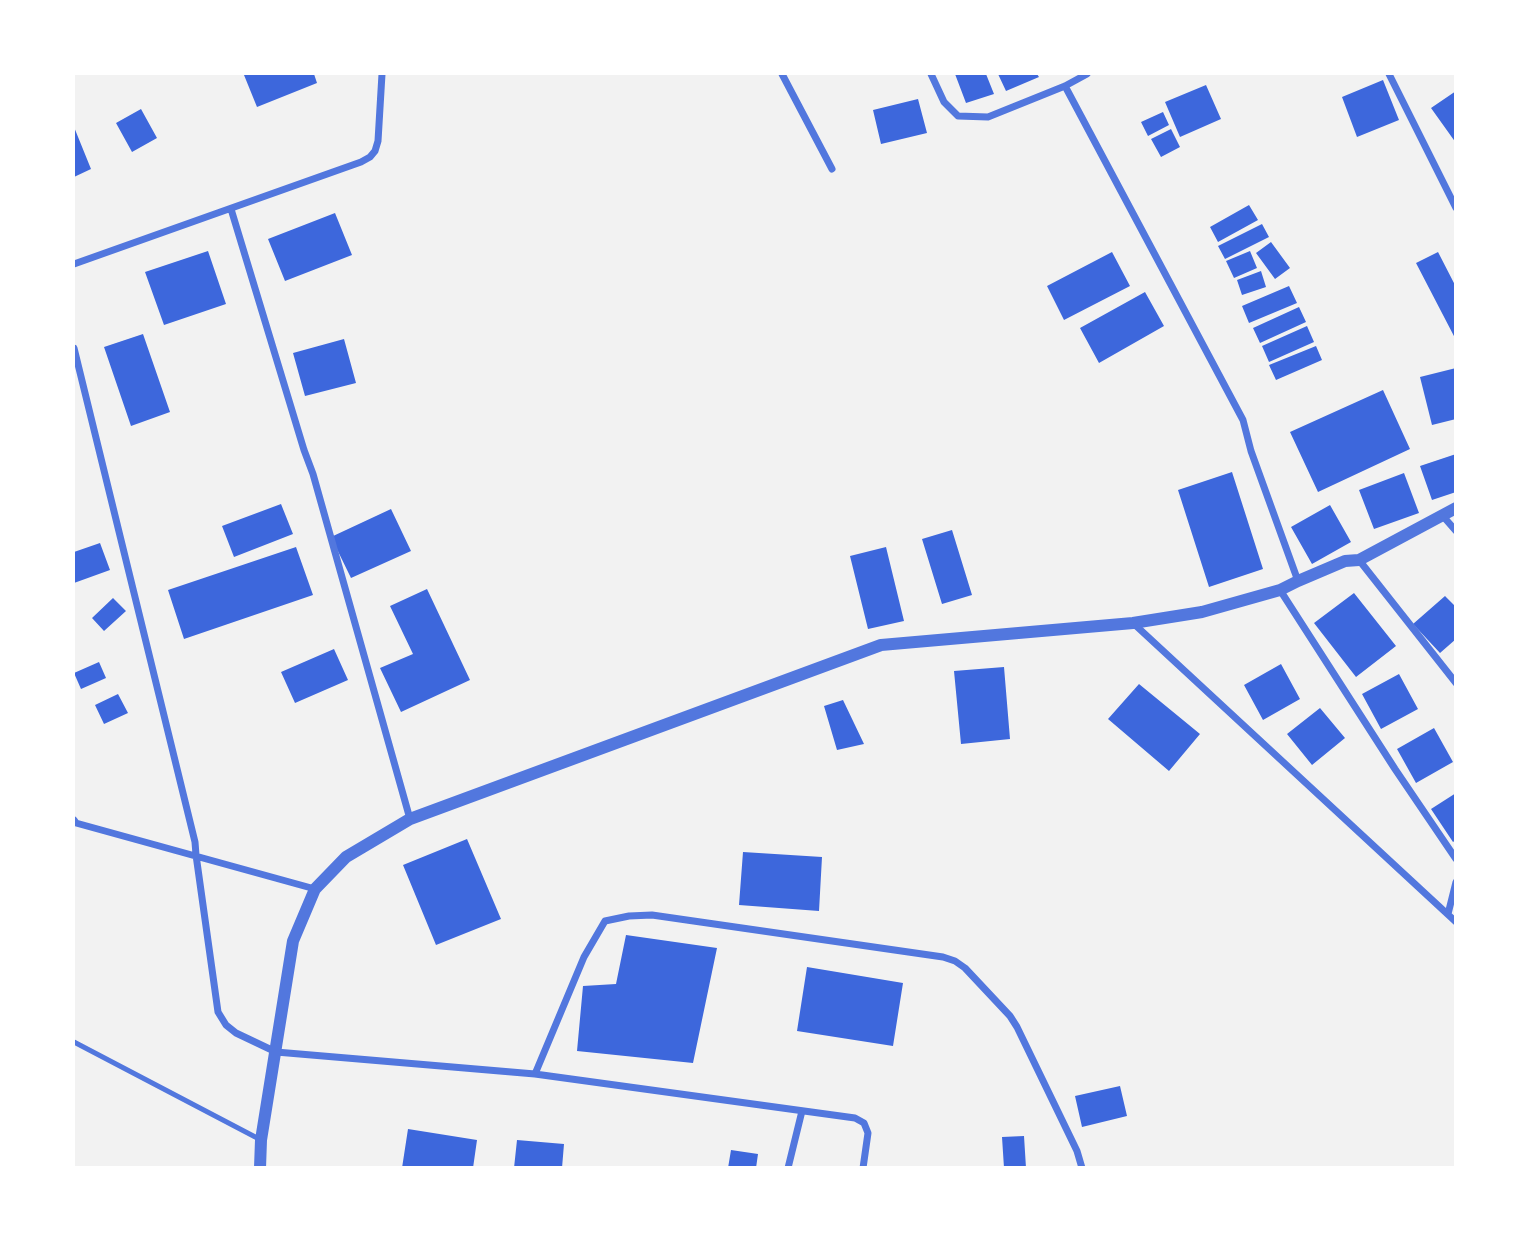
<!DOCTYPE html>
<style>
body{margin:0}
#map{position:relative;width:1529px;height:1241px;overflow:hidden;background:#f2f2f2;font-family:Spectral,serif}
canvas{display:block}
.frame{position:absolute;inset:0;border:75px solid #fff;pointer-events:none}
</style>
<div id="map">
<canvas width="1529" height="1241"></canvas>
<div class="frame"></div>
</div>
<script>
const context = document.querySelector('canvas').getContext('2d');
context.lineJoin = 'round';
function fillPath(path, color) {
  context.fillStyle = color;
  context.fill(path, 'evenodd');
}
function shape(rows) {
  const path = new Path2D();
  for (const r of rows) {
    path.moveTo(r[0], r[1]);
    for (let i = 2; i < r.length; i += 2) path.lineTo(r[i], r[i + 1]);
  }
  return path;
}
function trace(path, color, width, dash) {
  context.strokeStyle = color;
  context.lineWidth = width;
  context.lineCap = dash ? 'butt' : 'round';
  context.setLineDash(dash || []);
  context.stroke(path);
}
fillPath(shape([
 [248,74,314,74,317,83,257,107,244,75],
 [955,74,986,74,994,94,966,103],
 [998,74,1037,74,1039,77,1006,91],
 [1383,80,1399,120,1357,137,1342,97],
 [1206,85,1221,119,1180,137,1165,102],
 [1456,91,1456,143,1431,108],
 [918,99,927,133,881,144,873,110],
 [141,109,157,138,132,152,116,123],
 [1163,112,1169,125,1148,136,1141,122],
 [74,127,91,169,74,177],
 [1171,129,1180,147,1161,157,1151,139],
 [1249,205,1258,220,1218,242,1210,227],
 [335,213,352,255,285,281,268,239],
 [1262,224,1269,237,1225,259,1218,246],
 [1271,242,1290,268,1275,279,1256,253],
 [208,251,226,304,164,325,145,272],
 [1250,251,1257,268,1234,278,1226,261],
 [1112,252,1130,286,1064,320,1047,286],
 [1438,252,1456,287,1456,340,1416,263],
 [1261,271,1266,287,1242,295,1237,280],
 [1289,286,1297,303,1249,323,1242,306],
 [1145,292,1164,326,1099,363,1080,328],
 [1299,307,1306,322,1260,343,1253,328],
 [1307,326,1314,342,1269,362,1262,346],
 [143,334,170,412,131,426,104,347],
 [344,339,356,383,305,396,293,353],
 [1316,346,1322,360,1276,380,1269,365],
 [1456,368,1456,419,1432,425,1420,377],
 [1383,390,1410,449,1318,492,1290,432],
 [1456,454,1456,492,1432,500,1420,466],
 [1232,472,1263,569,1209,587,1178,490],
 [1404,473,1419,513,1374,529,1359,490],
 [281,504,293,534,234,557,222,526],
 [1330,505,1351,542,1312,564,1291,527],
 [391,509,411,551,351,578,331,537],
 [952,530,972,595,942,604,922,539],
 [100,543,110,570,74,583,74,552],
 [296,547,313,595,184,639,168,590],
 [886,547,904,621,868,629,850,556],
 [427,589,470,680,401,712,380,668,413,654,390,606],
 [1354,593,1396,646,1356,677,1314,623],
 [1445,596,1456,607,1456,639,1440,653,1413,624],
 [113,598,126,611,104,631,92,618],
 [334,649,348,680,295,703,281,672],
 [99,662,106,678,81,689,74,673],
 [1281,664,1300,699,1263,720,1244,685],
 [1004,667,1010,739,961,744,954,671],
 [1399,674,1418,709,1381,729,1362,694],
 [1139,684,1200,734,1169,771,1108,719],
 [118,694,128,713,104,724,95,705],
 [843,700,864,744,837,750,824,706],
 [1320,708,1345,738,1312,765,1287,734],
 [1434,728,1453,762,1416,783,1397,749],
 [1456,793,1456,840,1453,842,1431,809],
 [467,839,501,919,436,945,403,865],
 [743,852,822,857,819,911,739,905],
 [626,935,717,948,693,1063,577,1051,583,986,616,984],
 [807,967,903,983,893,1046,797,1031],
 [1120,1086,1127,1116,1082,1127,1075,1096],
 [408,1129,477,1140,473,1168,402,1168],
 [1024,1136,1026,1168,1004,1168,1002,1137],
 [517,1140,564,1144,562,1168,514,1168],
 [731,1150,758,1154,756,1168,728,1168]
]), '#3d67dc');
trace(shape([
 [74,1042,261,1140]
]), '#5277de', 5);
trace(shape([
 [782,74,832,169],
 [931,74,944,102,958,116,988,117,1065,86,1087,74],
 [1389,74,1456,208],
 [1065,86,1243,420,1251,451,1298,581],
 [231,209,304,450,313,474,410,819],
 [74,264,361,162,370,157,375,151,378,141,382,74],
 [74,348,195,842,196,855,218,1012,226,1025,236,1033,276,1052,535,1074,855,1118,864,1123,868,1133,863,1168],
 [1442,515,1456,531],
 [1359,560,1456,683],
 [1280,590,1395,769,1456,859],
 [1133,623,1456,922],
 [74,820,76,823,315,889],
 [1448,914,1456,882],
 [535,1074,584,957,605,921,629,916,652,915,943,957,955,961,965,968,1010,1016,1017,1027,1077,1151,1082,1168],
 [788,1168,802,1111]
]), '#5277de', 7);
trace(shape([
 [260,1168,261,1140,293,941,315,889,346,857,410,819,881,645,1133,623,1202,612,1280,590,1298,581,1345,561,1359,560,1456,508]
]), '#5277de', 12);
</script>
